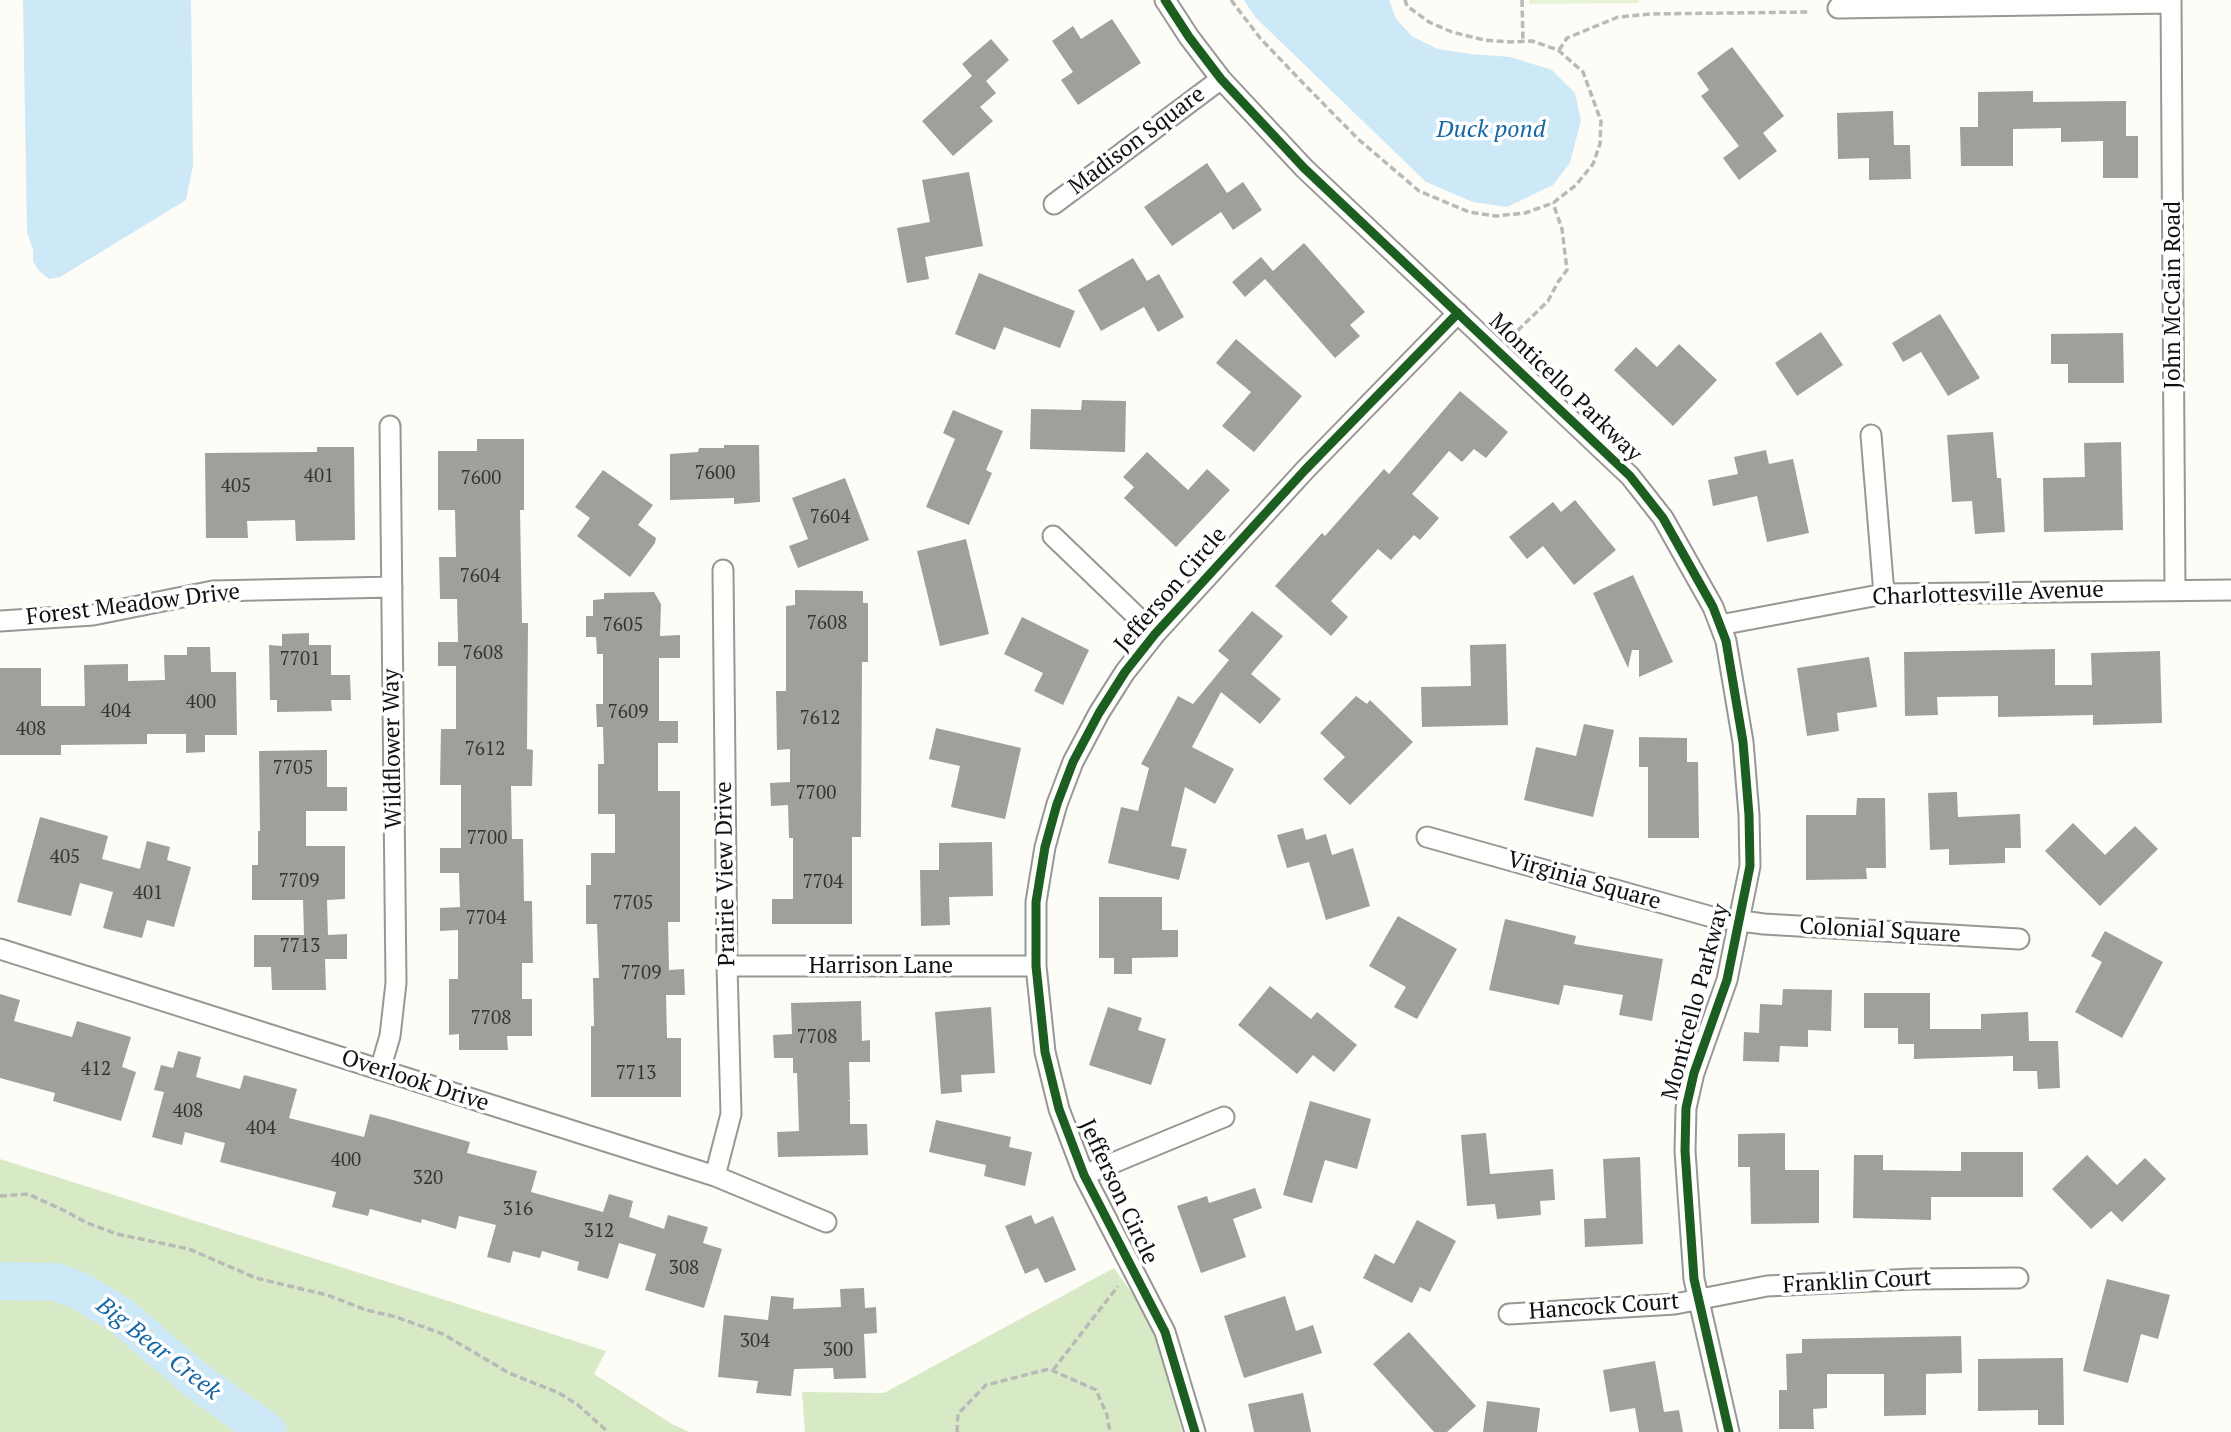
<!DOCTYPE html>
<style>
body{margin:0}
canvas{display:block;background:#fdfcf7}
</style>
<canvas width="2231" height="1432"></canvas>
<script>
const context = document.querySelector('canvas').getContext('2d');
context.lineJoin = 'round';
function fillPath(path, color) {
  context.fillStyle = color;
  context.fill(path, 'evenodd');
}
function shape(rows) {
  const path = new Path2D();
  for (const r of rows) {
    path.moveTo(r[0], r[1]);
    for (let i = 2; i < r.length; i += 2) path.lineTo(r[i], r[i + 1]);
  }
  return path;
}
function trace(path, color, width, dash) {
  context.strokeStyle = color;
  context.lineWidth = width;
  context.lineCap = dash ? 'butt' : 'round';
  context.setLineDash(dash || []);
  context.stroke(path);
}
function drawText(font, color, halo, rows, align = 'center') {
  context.font = font + ' "PT Serif",serif';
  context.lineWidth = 7;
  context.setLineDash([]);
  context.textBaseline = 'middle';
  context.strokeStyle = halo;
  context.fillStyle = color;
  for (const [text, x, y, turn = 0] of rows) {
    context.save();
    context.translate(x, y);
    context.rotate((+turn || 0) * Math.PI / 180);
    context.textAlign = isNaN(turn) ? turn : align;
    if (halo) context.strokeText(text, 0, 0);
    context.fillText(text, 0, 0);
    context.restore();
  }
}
fillPath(shape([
 [1529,0,1639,0,1639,3,1529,4]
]), '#e7f3d7');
fillPath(shape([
 [0,1159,606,1351,594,1374,672,1424,689,1432,0,1432],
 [1114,1268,1155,1326,1182,1432,805,1432,802,1392,884,1393]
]), '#d8eac5');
fillPath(shape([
 [23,0,191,0,193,165,186,200,60,277,49,279,38,270,33,261,33,250,27,232],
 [1244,0,1389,0,1396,19,1413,37,1438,49,1471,54,1510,57,1552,70,1575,93,1581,120,1570,163,1553,185,1507,207,1473,202,1426,182,1255,17]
]), '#cde8f7');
trace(shape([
 [0,1281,56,1282,80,1291,123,1317,197,1381,268,1432]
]), '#cde8f7', 38);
fillPath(shape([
 [1112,19,1141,63,1078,105,1061,80,1073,72,1052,41,1073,26,1081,39],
 [991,39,1009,60,986,81,996,93,980,107,993,121,953,156,922,121,972,76,962,64],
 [1732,47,1784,116,1763,133,1777,151,1739,180,1723,158,1739,146,1701,96,1709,90,1697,73],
 [2033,91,2033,102,2126,101,2126,136,2138,136,2138,178,2103,178,2103,141,2061,142,2061,128,2013,129,2013,166,1961,166,1960,127,1978,127,1978,92],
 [1893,111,1894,145,1910,145,1911,179,1869,180,1869,158,1838,159,1837,113],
 [1207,163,1227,193,1243,182,1262,210,1233,230,1221,212,1172,246,1144,207],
 [969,172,983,246,925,257,929,279,907,283,897,228,930,222,922,180],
 [1304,243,1365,312,1350,325,1360,336,1335,358,1265,279,1245,297,1232,282,1261,257,1273,271],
 [1133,258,1147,281,1159,274,1184,317,1158,332,1144,307,1101,331,1078,290],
 [979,273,1075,311,1060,348,1004,327,995,350,955,334],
 [1940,314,1980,378,1948,396,1921,352,1903,362,1892,343],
 [1821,332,1843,365,1797,396,1775,363],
 [2123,333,2124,383,2068,383,2068,364,2051,364,2051,334],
 [1236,339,1302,396,1254,452,1222,426,1251,392,1216,363],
 [1679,344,1717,380,1673,426,1614,370,1636,347,1657,367],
 [1460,391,1508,432,1486,458,1474,449,1462,462,1449,451,1412,494,1439,518,1420,540,1414,535,1391,560,1378,549,1331,601,1348,617,1331,636,1275,586,1322,533,1325,536,1384,469,1389,474],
 [1082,400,1126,401,1125,452,1030,449,1031,409,1081,410],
 [953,410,1003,431,986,470,992,473,969,525,926,507,955,439,943,433],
 [1993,432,1997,478,2001,478,2005,532,1975,534,1972,501,1952,502,1947,435],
 [477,439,524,439,524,510,520,510,522,623,528,623,527,749,533,750,532,786,511,786,512,839,523,839,524,901,532,901,533,963,522,963,522,999,532,999,532,1036,507,1036,508,1050,459,1050,459,1034,449,1035,449,979,458,979,458,930,440,931,440,908,460,907,459,873,440,873,440,848,461,848,461,785,440,785,441,729,456,729,456,666,438,666,438,642,458,642,457,599,440,599,439,557,456,557,455,510,438,510,438,451,477,451],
 [2121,442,2123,530,2044,532,2043,478,2085,477,2084,443],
 [724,445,759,445,760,502,734,504,734,498,670,500,670,454,698,452,699,448,724,448],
 [317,447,354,447,355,540,296,541,295,520,247,521,248,538,206,538,205,453,317,452],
 [1766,450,1769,464,1793,459,1809,533,1767,542,1757,496,1713,506,1708,480,1738,474,1734,457],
 [1147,452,1188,490,1207,469,1230,490,1176,547,1124,498,1134,487,1123,477],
 [603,470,653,505,638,525,656,538,655,543,630,577,577,536,590,518,575,507],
 [845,478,869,540,798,568,789,546,808,539,792,498],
 [1575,500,1616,550,1574,585,1543,546,1527,559,1509,537,1553,502,1561,512],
 [966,539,989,634,940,646,917,551],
 [1633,575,1673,662,1639,677,1639,650,1632,650,1628,668,1593,593],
 [795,590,863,591,863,603,868,603,868,662,862,662,861,837,852,837,852,924,772,924,772,899,793,899,793,838,789,838,788,805,771,806,770,783,790,782,790,749,777,750,776,691,786,691,786,606,795,605],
 [654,592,661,604,660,636,680,635,680,658,659,658,659,721,678,721,678,743,658,743,658,791,680,791,680,922,668,922,669,970,684,969,685,995,666,995,667,1038,681,1038,681,1097,591,1097,591,1026,594,1026,593,978,599,978,597,924,586,924,586,885,591,885,591,853,615,853,615,814,598,814,598,764,604,764,603,727,597,727,596,704,603,704,603,654,597,654,596,637,586,637,586,616,593,616,593,600,604,599,604,593],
 [1252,611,1283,636,1251,674,1281,699,1260,724,1221,692,1192,747,1234,769,1215,804,1185,787,1171,846,1187,849,1179,880,1108,863,1121,807,1138,811,1149,768,1141,764,1178,696,1193,704,1229,660,1218,651],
 [1022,617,1089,650,1063,705,1034,691,1043,673,1004,654],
 [309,633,309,645,331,645,331,675,350,675,351,700,331,700,332,711,277,712,277,700,270,700,269,645,282,646,282,634],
 [1506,644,1508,725,1422,727,1421,687,1471,686,1470,645],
 [187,647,210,647,211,672,236,672,237,735,205,735,205,752,186,753,186,734,147,734,147,744,61,745,61,755,0,755,0,668,41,668,41,706,85,706,84,665,128,664,128,681,165,680,164,655,187,655],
 [2055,649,2055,685,2092,685,2091,653,2160,651,2162,723,2093,725,2093,715,1998,717,1998,696,1937,697,1938,715,1905,716,1904,652],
 [1869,657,1877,707,1837,713,1839,731,1807,736,1797,668],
 [1356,696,1367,704,1370,700,1413,742,1350,805,1323,779,1345,757,1320,733],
 [1584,724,1614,730,1593,817,1524,800,1536,747,1576,756],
 [936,728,1021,748,1005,819,951,807,960,766,929,759],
 [1639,737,1687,738,1687,762,1698,762,1699,838,1648,838,1648,767,1639,767],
 [327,750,327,787,347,787,347,811,306,811,306,846,345,846,345,899,327,900,328,935,347,934,347,959,325,959,326,990,272,990,271,967,254,967,254,935,304,935,303,900,252,900,252,865,258,865,258,831,260,831,259,751],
 [1957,792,1958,817,2020,814,2021,848,2005,848,2005,863,1949,865,1949,849,1930,850,1928,793],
 [1857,798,1885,798,1886,868,1866,868,1867,879,1806,880,1806,815,1856,815],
 [40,817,108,836,102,859,140,869,147,841,170,847,167,860,191,867,174,927,147,920,142,938,103,928,113,892,80,883,71,916,17,902],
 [2073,823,2105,855,2135,826,2158,849,2100,906,2045,851],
 [1303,828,1306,840,1326,834,1332,855,1353,848,1370,906,1326,920,1309,862,1287,868,1277,835],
 [992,842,993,896,949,897,950,925,921,926,920,870,939,870,939,843],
 [1099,897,1162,897,1162,930,1178,930,1178,957,1132,958,1132,974,1114,974,1114,958,1099,958],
 [1398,916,1457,949,1417,1019,1394,1007,1406,987,1369,966],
 [1505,919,1576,936,1574,944,1663,959,1652,1021,1619,1015,1623,995,1564,985,1559,1005,1489,990],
 [2105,931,2163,962,2122,1038,2075,1012,2102,962,2091,956],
 [1270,986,1311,1019,1317,1012,1357,1045,1334,1072,1313,1055,1297,1074,1238,1025],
 [1783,989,1832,990,1831,1031,1808,1030,1808,1047,1780,1046,1779,1062,1743,1061,1744,1032,1759,1033,1760,1004,1782,1005],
 [1864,993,1930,993,1930,1029,1981,1029,1981,1014,2028,1012,2029,1041,2058,1041,2060,1088,2038,1089,2037,1071,2013,1071,2013,1056,1914,1059,1914,1044,1898,1044,1898,1028,1864,1028],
 [0,994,20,1000,14,1021,72,1037,77,1021,131,1037,122,1067,136,1072,121,1121,53,1101,55,1093,0,1078],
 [861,1001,862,1041,870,1040,870,1062,849,1062,850,1100,847,1100,850,1101,850,1124,867,1124,868,1155,778,1157,777,1132,799,1131,797,1073,793,1073,793,1058,774,1058,773,1035,792,1034,791,1003],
 [991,1007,995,1073,961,1075,962,1092,941,1094,935,1012],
 [1108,1007,1142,1018,1138,1030,1166,1039,1151,1085,1089,1065],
 [178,1051,201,1057,196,1077,240,1089,244,1075,297,1089,289,1118,364,1137,370,1114,393,1120,470,1142,467,1153,537,1171,531,1192,603,1212,609,1194,633,1201,629,1217,664,1229,668,1215,708,1227,703,1243,722,1249,704,1308,645,1290,656,1254,619,1243,608,1279,577,1270,579,1262,542,1251,540,1258,513,1251,510,1263,487,1257,496,1225,459,1216,456,1229,422,1219,421,1223,370,1209,368,1216,332,1207,336,1192,220,1162,225,1143,185,1132,182,1145,152,1137,164,1092,154,1090,161,1065,173,1068],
 [1310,1101,1371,1119,1357,1169,1325,1160,1312,1203,1283,1195],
 [936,1120,1011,1137,1009,1147,1032,1152,1025,1186,984,1176,986,1165,929,1152],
 [1486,1133,1490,1174,1553,1169,1555,1200,1540,1201,1541,1215,1497,1219,1495,1204,1467,1206,1461,1135],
 [1785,1133,1785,1170,1819,1170,1819,1223,1751,1224,1750,1167,1738,1167,1738,1134],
 [1961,1152,2023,1152,2023,1197,1931,1197,1931,1220,1853,1218,1854,1155,1883,1155,1883,1170,1961,1171],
 [2087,1155,2117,1185,2145,1158,2166,1179,2122,1222,2111,1211,2091,1229,2052,1189],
 [1640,1157,1643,1244,1585,1247,1584,1219,1606,1218,1603,1159],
 [1255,1188,1262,1208,1233,1219,1246,1257,1201,1273,1177,1206,1207,1196,1209,1203],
 [1031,1215,1035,1224,1053,1216,1076,1270,1045,1283,1038,1268,1025,1274,1005,1226],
 [1417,1220,1456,1241,1430,1292,1420,1287,1412,1303,1363,1278,1375,1254,1394,1264],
 [2107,1279,2170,1295,2158,1339,2141,1334,2128,1383,2083,1371],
 [864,1288,865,1308,876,1307,877,1333,864,1334,866,1378,834,1379,833,1368,794,1369,791,1396,756,1393,758,1381,718,1377,724,1315,768,1320,771,1296,794,1298,793,1309,841,1307,840,1289],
 [1285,1296,1296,1331,1313,1325,1322,1353,1244,1378,1224,1316],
 [1409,1332,1476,1406,1447,1432,1434,1432,1373,1364],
 [1961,1336,1962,1373,1926,1374,1926,1415,1884,1416,1884,1374,1827,1374,1827,1408,1813,1409,1814,1429,1779,1429,1779,1390,1787,1390,1786,1354,1802,1353,1802,1339],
 [2063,1358,2064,1425,2038,1425,2038,1410,1978,1411,1978,1359],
 [1655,1361,1664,1412,1679,1410,1683,1432,1639,1432,1635,1408,1610,1412,1603,1370],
 [1303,1393,1311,1432,1254,1432,1248,1404],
 [1487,1401,1540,1408,1537,1432,1483,1432]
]), '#a19f9c');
const minor = shape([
 [1165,0,1189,37,1221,79,1304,168,1630,476,1663,518,1713,607,1726,641,1743,742,1749,815,1750,866,1727,980,1694,1073,1686,1108,1685,1151,1694,1279,1729,1432],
 [2171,0,2175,589],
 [1838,8,2171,3],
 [1054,204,1221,79],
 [1871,435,1884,594],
 [1053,536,1155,634],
 [0,621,93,615,213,591,392,587],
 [1720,625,1884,594,2231,590],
 [1427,837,1712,917,1764,924,2019,939],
 [0,949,715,1176,826,1222],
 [727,966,1036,966],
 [380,1070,390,1036,396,983,390,426],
 [1084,1175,1224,1117],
 [715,1176,731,1114,727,966,723,570],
 [1509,1314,1675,1304,1767,1286,1914,1279,2018,1278],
 [1195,1432,1165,1332,1084,1175,1059,1109,1045,1052,1036,966,1036,902,1045,847,1057,804,1073,762,1099,713,1125,672,1155,634,1305,470,1458,313]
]);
trace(minor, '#979795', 23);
trace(shape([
 [1231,0,1260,38,1302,82,1358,139,1419,191,1469,212,1496,216,1525,213,1553,203,1576,185,1593,164,1600,144,1601,121,1583,72,1558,50,1532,41,1510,42,1484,40,1452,32,1429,22,1407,6,1405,0],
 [1522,0,1523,42],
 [1559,50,1567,38,1618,17,1650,14,1808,12],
 [1510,338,1548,301,1558,282,1567,270,1562,229,1553,203],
 [0,1196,28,1194,65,1211,87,1223,117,1234,189,1249,256,1278,327,1295,366,1310,396,1317,443,1334,509,1373,559,1393,578,1405,608,1432],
 [1053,1370,1118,1286],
 [957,1432,958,1414,986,1385,1049,1369,1096,1390,1107,1415,1110,1432]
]), '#b9b9b8', 3.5, [7, 3.5]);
trace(minor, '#fffffe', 19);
trace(shape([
 [1165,0,1189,37,1221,79,1304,168,1630,476,1663,518,1713,607,1726,641,1743,742,1749,815,1750,866,1727,980,1694,1073,1686,1108,1685,1151,1694,1279,1729,1432],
 [1195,1432,1165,1332,1084,1175,1059,1109,1045,1052,1036,966,1036,902,1045,847,1057,804,1073,762,1099,713,1125,672,1155,634,1305,470,1458,313]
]), '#1b5e20', 9);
drawText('19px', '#353434', null, [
 ["7600",715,474],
 ["401",319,477],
 ["7600",481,479],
 ["405",236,487],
 ["7604",830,518],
 ["7604",480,577],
 ["7608",827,624],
 ["7605",623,626],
 ["7608",483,654],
 ["7701",300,660],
 ["400",201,703],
 ["404",116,712],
 ["7609",628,713],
 ["7612",820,719],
 ["408",31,730],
 ["7612",485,750],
 ["7705",293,769],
 ["7700",816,794],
 ["7700",487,839],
 ["405",65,858],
 ["7709",299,882],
 ["7704",823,883],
 ["401",148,894],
 ["7705",633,904],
 ["7704",486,919],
 ["7713",300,947],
 ["7709",641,974],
 ["7708",491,1019],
 ["7708",817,1038],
 ["412",96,1070],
 ["7713",636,1074],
 ["408",188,1112],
 ["404",261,1129],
 ["400",346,1161],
 ["320",428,1179],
 ["316",518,1210],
 ["312",599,1232],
 ["308",684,1269],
 ["304",755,1342],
 ["300",838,1351]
]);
drawText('23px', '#111', '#fff', [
 ["Madison Square",1137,141,-37],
 ["John McCain Road",2173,295,-90],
 ["Monticello Parkway",1565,388,44],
 ["Jefferson Circle",1171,590,-49],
 ["Charlottesville Avenue",1988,594,-2],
 ["Forest Meadow Drive",133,605,-7],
 ["Wildflower Way",393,749,-91],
 ["Prairie View Drive",726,874,-91],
 ["Virginia Square",1584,881,16],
 ["Colonial Square",1880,931,3],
 ["Harrison Lane",881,966],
 ["Monticello Parkway",1696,1002,-75],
 ["Overlook Drive",415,1081,18],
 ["Jefferson Circle",1118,1192,65],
 ["Franklin Court",1857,1282,-3],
 ["Hancock Court",1604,1307,-4]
]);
drawText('italic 24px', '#1768a6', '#fff', [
 ["Duck pond",1491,130],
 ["Big Bear Creek",158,1349,38]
]);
</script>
